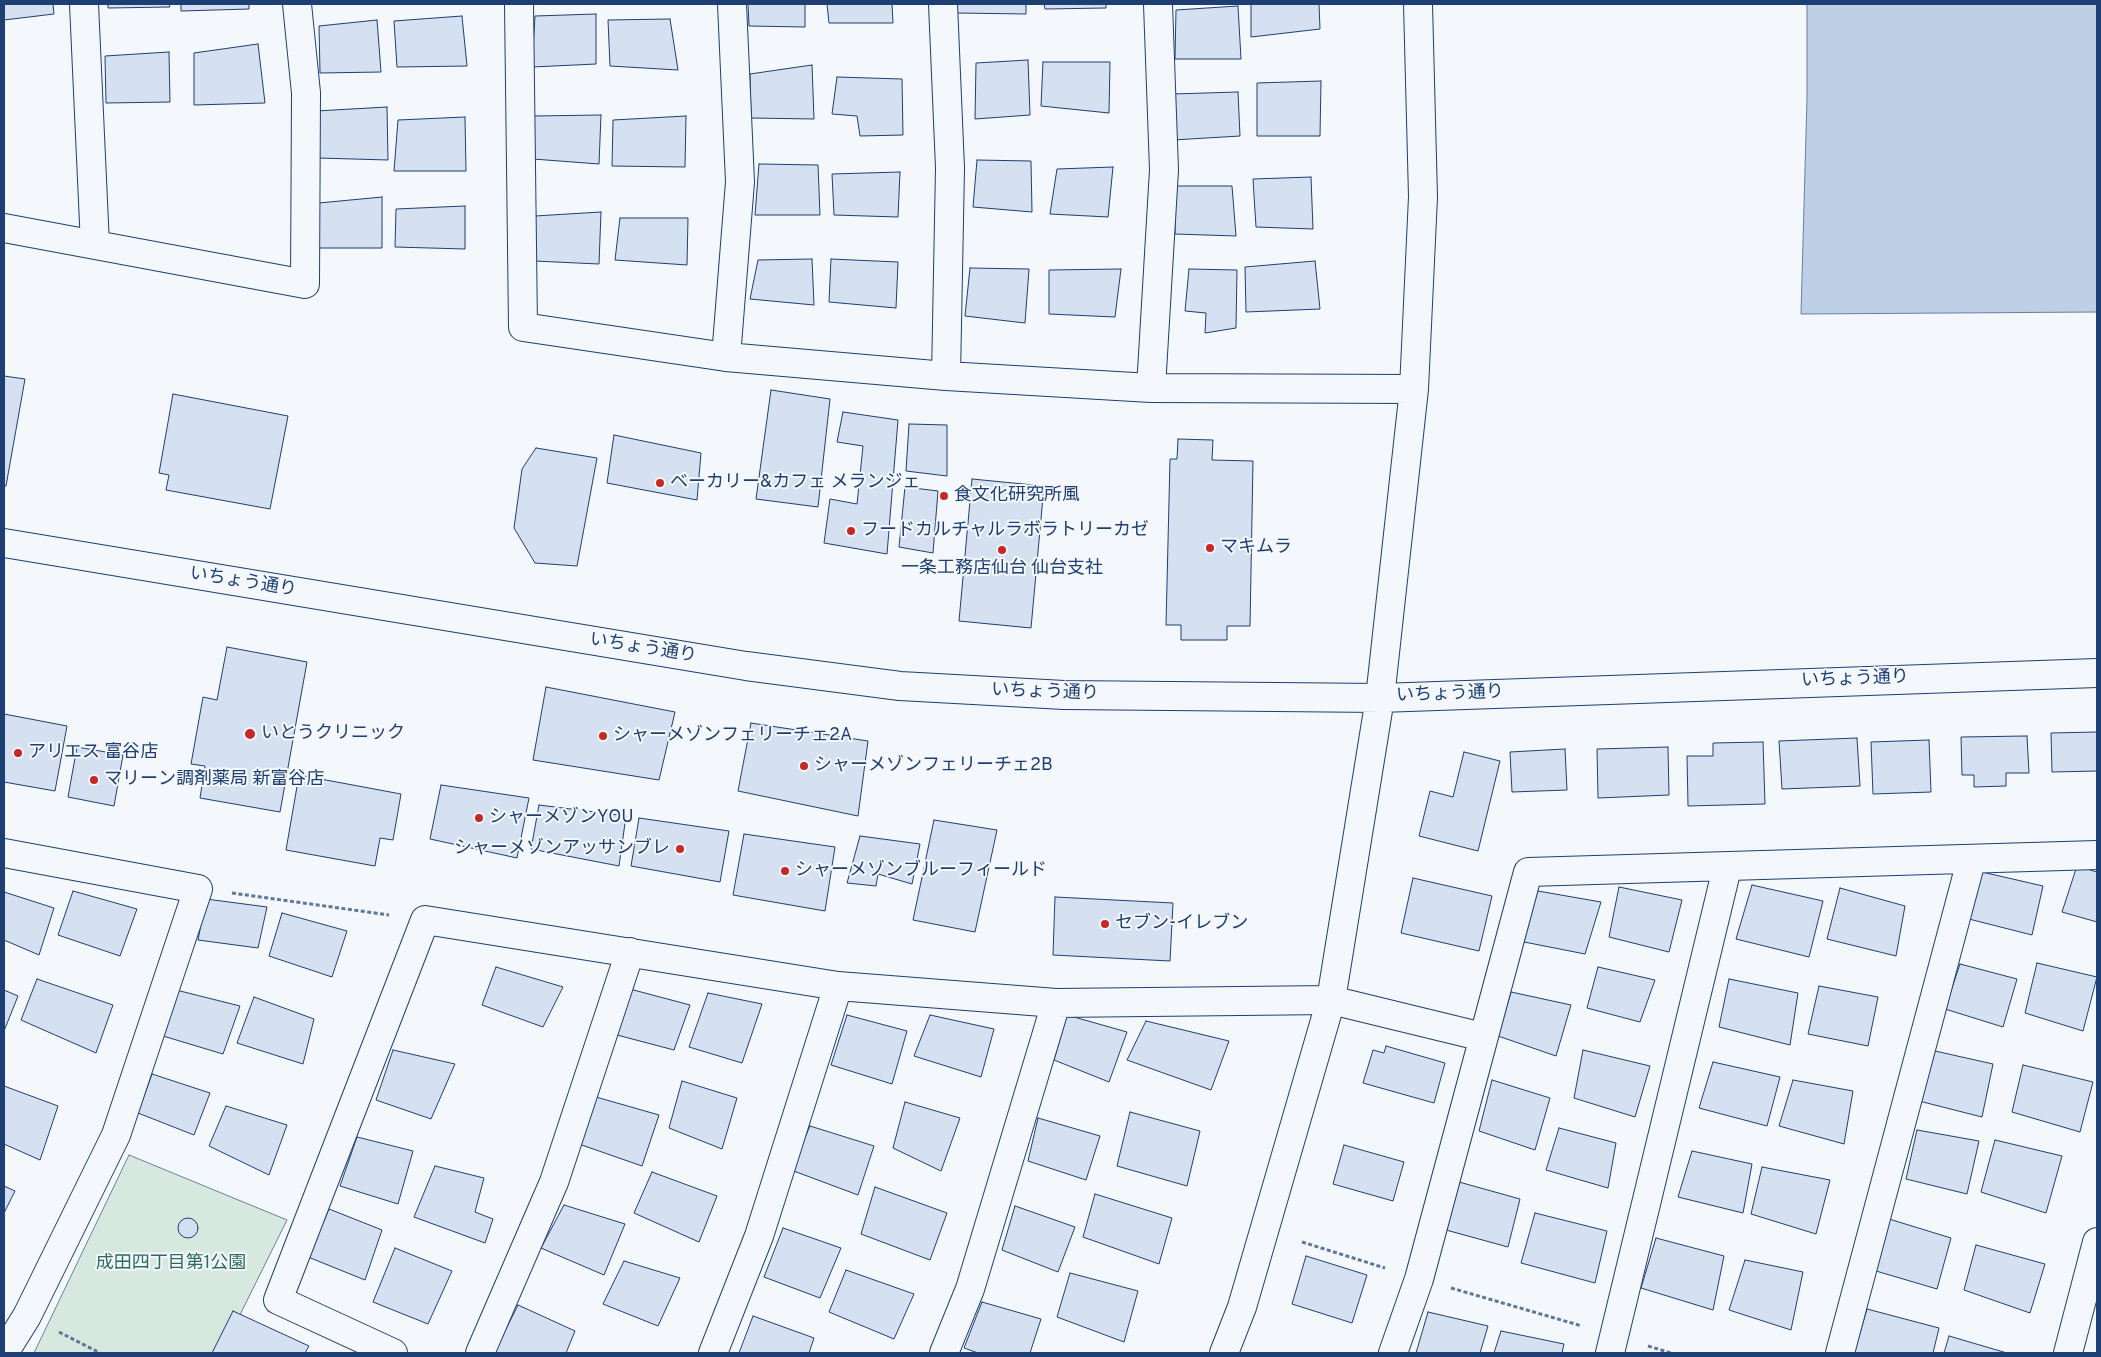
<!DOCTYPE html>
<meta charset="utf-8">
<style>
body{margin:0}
#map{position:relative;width:2101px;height:1357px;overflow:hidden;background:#f4f7fb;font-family:Overpass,sans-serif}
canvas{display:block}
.frame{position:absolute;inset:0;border:5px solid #1d3f73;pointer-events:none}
</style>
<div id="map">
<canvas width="2101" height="1357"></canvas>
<div class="frame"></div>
</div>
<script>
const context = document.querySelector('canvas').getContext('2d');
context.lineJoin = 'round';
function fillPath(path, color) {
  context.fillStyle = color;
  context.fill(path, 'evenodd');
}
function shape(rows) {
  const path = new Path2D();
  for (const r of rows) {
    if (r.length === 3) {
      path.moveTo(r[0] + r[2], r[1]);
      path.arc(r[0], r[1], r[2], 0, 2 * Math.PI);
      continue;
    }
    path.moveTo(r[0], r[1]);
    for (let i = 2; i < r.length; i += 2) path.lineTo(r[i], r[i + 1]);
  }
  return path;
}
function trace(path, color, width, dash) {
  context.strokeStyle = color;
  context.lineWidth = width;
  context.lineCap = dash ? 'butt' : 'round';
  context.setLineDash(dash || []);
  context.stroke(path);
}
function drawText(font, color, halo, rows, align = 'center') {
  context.font = font + ' Overpass,"Noto Sans JP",sans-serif';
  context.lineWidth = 4;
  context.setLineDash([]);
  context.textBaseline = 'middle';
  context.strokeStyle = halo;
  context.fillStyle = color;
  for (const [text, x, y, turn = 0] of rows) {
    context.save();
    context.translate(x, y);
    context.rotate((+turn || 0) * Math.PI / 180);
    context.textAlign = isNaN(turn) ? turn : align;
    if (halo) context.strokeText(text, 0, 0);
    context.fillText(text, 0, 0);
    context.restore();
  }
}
const green = shape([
 [129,1155,287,1220,221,1353,34,1353,129,1155]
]);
fillPath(green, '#d7e8df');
trace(green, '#687fa3', 1);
const water = shape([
 [1807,4,2097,4,2097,312,1801,314,1807,98,1807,4]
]);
fillPath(water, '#bed0e5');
trace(water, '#687fa3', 1);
const building = shape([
 [4,4,53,4,54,14,4,20,4,4],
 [108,4,169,4,170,7,108,8,108,4],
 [181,4,249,4,249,9,181,11,181,4],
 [748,4,805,4,805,27,749,26,748,4],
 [827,4,892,4,893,23,829,23,827,4],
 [957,4,1026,4,1026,14,957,13,957,4],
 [1044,4,1106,4,1106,8,1045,9,1044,4],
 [1251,4,1319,4,1320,29,1251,37,1251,4],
 [1238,6,1241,59,1175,59,1176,10,1238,6],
 [596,14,596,64,532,67,535,16,596,14],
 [462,16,467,66,397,67,394,21,462,16],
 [670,19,678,70,610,66,608,20,670,19],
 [377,20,381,72,320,73,319,26,377,20],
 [258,44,265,103,194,105,194,53,258,44],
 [169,52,170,102,106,103,105,56,169,52],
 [1028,60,1030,115,975,119,976,63,1028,60],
 [1043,62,1110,62,1109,113,1041,106,1043,62],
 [812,65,814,119,751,118,750,74,812,65],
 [837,77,902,79,903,135,860,136,857,116,832,114,837,77],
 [1321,81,1320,136,1257,136,1257,83,1321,81],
 [1238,92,1240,136,1173,140,1173,94,1238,92],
 [387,107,388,160,318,158,316,111,387,107],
 [601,115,599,164,533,159,534,116,601,115],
 [686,116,685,167,612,166,613,120,686,116],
 [465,117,466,171,394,171,398,120,465,117],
 [977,160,1031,161,1032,212,973,207,977,160],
 [759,164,818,165,820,215,755,215,759,164],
 [1113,167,1108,217,1050,214,1057,169,1113,167],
 [900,172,898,217,834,215,832,174,900,172],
 [1311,177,1313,229,1256,227,1253,179,1311,177],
 [1175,186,1232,186,1236,236,1175,234,1175,186],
 [382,197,382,248,318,248,319,203,382,197],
 [465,206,465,249,395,247,396,209,465,206],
 [601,212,599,264,534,261,535,216,601,212],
 [620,218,688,218,687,265,615,260,620,218],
 [812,259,814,305,750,299,758,260,812,259],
 [831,259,898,262,896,308,829,302,831,259],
 [1315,261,1320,309,1246,312,1245,267,1315,261],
 [970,268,1029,269,1025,323,965,316,970,268],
 [1121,269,1115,317,1049,314,1049,270,1121,269],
 [1189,269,1237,270,1236,328,1205,333,1206,313,1185,311,1189,269],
 [4,376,25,379,6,486,4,486,4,376],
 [771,390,830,399,818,507,756,499,771,390],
 [173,394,288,416,270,509,166,490,169,475,159,473,173,394],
 [843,412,898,420,887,554,824,543,830,499,857,504,863,446,837,442,843,412],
 [909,424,947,425,947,476,906,471,909,424],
 [614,435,701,453,697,500,607,483,614,435],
 [1178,439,1213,440,1212,460,1253,461,1250,626,1227,626,1227,640,1181,640,1181,625,1166,625,1170,459,1177,459,1178,439],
 [536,448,597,458,577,566,535,563,514,528,522,469,536,448],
 [972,479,1044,486,1031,628,959,621,972,479],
 [905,487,938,491,933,553,899,547,905,487],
 [227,647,307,662,280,812,200,798,205,766,191,764,203,697,217,700,227,647],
 [546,687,675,712,659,780,533,760,546,687],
 [4,714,67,726,55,791,4,782,4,714],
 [751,723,868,741,858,816,738,791,751,723],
 [2097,732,2097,771,2052,772,2051,733,2097,732],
 [2027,736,2029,773,2006,773,2006,786,1974,787,1974,775,1962,775,1961,737,2027,736],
 [1857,738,1860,786,1782,789,1779,741,1857,738],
 [1929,740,1931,792,1873,794,1871,742,1929,740],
 [1763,742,1765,804,1688,806,1687,756,1713,756,1713,743,1763,742],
 [77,747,123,755,114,806,68,797,77,747],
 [1668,747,1669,795,1598,798,1597,749,1668,747],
 [1565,749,1567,790,1512,792,1510,752,1565,749],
 [1464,752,1500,761,1478,851,1419,836,1430,791,1453,797,1464,752],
 [299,775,401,794,393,840,380,838,375,866,286,850,299,775],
 [441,785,529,798,517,858,430,839,441,785],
 [539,805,626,816,619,866,531,849,539,805],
 [639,818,729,831,720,882,631,866,639,818],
 [934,820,997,830,975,932,913,920,934,820],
 [744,834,835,847,825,911,733,895,744,834],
 [860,836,920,844,912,884,878,874,876,886,847,883,860,836],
 [2077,866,2097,872,2097,922,2062,912,2077,866],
 [1982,872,2043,886,2032,935,1969,919,1982,872],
 [1413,878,1492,896,1479,951,1401,933,1413,878],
 [1752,885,1823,901,1809,957,1736,939,1752,885],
 [1619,887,1682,900,1669,952,1609,937,1619,887],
 [1840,888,1905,906,1896,956,1827,939,1840,888],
 [1532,890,1601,902,1585,954,1519,941,1532,890],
 [73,891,137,909,120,956,58,935,73,891],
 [4,892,54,908,39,955,4,940,4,892],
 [1055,897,1173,903,1170,961,1053,955,1055,897],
 [206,899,267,907,258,948,198,940,206,899],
 [282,913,347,931,332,977,269,956,282,913],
 [2037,963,2097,977,2083,1031,2025,1013,2037,963],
 [1960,964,2017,979,2003,1027,1945,1009,1960,964],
 [496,967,563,987,543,1027,482,1005,496,967],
 [1598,967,1655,980,1640,1022,1587,1008,1598,967],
 [37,979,113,1005,96,1053,21,1020,37,979],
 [1729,979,1798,993,1790,1045,1719,1027,1729,979],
 [1819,986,1878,997,1868,1046,1808,1034,1819,986],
 [626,988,690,1005,674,1050,617,1035,626,988],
 [4,990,18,996,4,1031,4,990],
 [176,990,240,1006,223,1054,163,1036,176,990],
 [1511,992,1571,1005,1556,1056,1498,1036,1511,992],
 [708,993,762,1004,742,1063,689,1047,708,993],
 [254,997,314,1019,303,1064,237,1043,254,997],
 [847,1015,907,1031,892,1084,831,1065,847,1015],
 [930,1015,994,1029,981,1077,914,1056,930,1015],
 [1067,1015,1127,1032,1109,1082,1054,1060,1067,1015],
 [1146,1021,1229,1041,1211,1090,1127,1060,1146,1021],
 [1386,1046,1445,1063,1434,1103,1363,1083,1373,1050,1384,1053,1386,1046],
 [393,1050,455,1064,431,1119,376,1100,393,1050],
 [1583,1050,1650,1066,1635,1117,1574,1098,1583,1050],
 [1935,1051,1993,1064,1982,1117,1919,1101,1935,1051],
 [1713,1062,1780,1077,1767,1126,1699,1108,1713,1062],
 [2023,1065,2093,1082,2080,1132,2012,1112,2023,1065],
 [152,1074,210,1093,194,1135,138,1113,152,1074],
 [1492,1080,1550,1098,1535,1150,1479,1131,1492,1080],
 [1793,1080,1853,1091,1844,1144,1779,1126,1793,1080],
 [682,1081,737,1098,722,1149,669,1128,682,1081],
 [4,1086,58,1106,40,1160,4,1144,4,1086],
 [596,1097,659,1115,642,1166,576,1143,596,1097],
 [905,1102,960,1118,941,1171,893,1148,905,1102],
 [226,1106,287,1125,269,1175,209,1146,226,1106],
 [1130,1112,1200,1131,1187,1186,1117,1166,1130,1112],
 [1038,1118,1100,1136,1086,1180,1028,1161,1038,1118],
 [810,1126,874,1146,858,1195,791,1170,810,1126],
 [1559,1128,1616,1143,1608,1188,1546,1170,1559,1128],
 [1917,1130,1979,1141,1967,1194,1906,1179,1917,1130],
 [357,1137,413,1151,398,1204,340,1186,357,1137],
 [1995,1140,2062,1156,2046,1213,1981,1192,1995,1140],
 [1344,1145,1404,1162,1393,1201,1333,1184,1344,1145],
 [1692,1151,1752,1164,1743,1213,1678,1197,1692,1151],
 [435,1166,484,1178,475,1212,493,1219,485,1243,414,1217,435,1166],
 [1762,1167,1830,1180,1816,1234,1751,1214,1762,1167],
 [652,1172,717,1196,699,1242,634,1213,652,1172],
 [1459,1182,1520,1199,1508,1247,1446,1230,1459,1182],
 [4,1186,15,1191,4,1213,4,1186],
 [875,1187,947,1213,930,1260,861,1234,875,1187],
 [1095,1194,1172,1218,1159,1264,1083,1237,1095,1194],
 [564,1205,625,1224,604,1275,541,1248,564,1205],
 [1015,1206,1075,1227,1058,1272,1002,1250,1015,1206],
 [329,1209,382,1230,365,1280,308,1257,329,1209],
 [1535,1213,1607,1231,1595,1283,1521,1263,1535,1213],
 [188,1228,10],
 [1889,1219,1951,1238,1937,1289,1876,1271,1889,1219],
 [783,1228,841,1248,820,1298,764,1277,783,1228],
 [1656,1238,1724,1256,1713,1310,1641,1288,1656,1238],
 [1976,1245,2045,1264,2030,1313,1964,1290,1976,1245],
 [395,1248,452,1271,428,1324,373,1302,395,1248],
 [1306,1256,1367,1275,1352,1323,1292,1304,1306,1256],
 [1745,1260,1803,1272,1791,1330,1729,1310,1745,1260],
 [624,1261,680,1278,658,1326,603,1304,624,1261],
 [846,1270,914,1294,894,1339,829,1312,846,1270],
 [1070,1273,1138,1291,1124,1342,1057,1317,1070,1273],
 [982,1302,1041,1319,1030,1353,978,1353,964,1348,982,1302],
 [518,1305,575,1331,566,1353,494,1353,518,1305],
 [1867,1309,1939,1328,1933,1353,1854,1353,1867,1309],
 [233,1311,309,1346,305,1353,212,1353,233,1311],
 [1428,1312,1488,1326,1480,1353,1416,1353,1428,1312],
 [753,1316,814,1338,809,1353,739,1353,753,1316],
 [1501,1331,1564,1344,1562,1353,1494,1353,1501,1331],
 [1949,1336,2007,1353,1944,1353,1949,1336]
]);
fillPath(building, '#d5e0f0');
trace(building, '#1d3f73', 1);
const minor = shape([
 [84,4,95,245],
 [519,4,523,327,726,357,946,376,1151,388,1414,389],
 [943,4,950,168,946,376],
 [4,228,305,284,306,93,297,4],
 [726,357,740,182,732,4],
 [1151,388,1164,170,1158,4],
 [4,543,746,666,900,686,1064,695,1380,698,2097,673],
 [4,853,198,889,116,1135,27,1316,4,1353],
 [393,1353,278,1300,425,920,838,986,1056,1003,1331,1000,1483,1037],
 [480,1353,554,1182,630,952],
 [713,1353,759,1236,838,986],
 [944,1353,970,1289,1056,1003],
 [1224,1353,1242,1307,1331,1000,1380,698,1414,389,1423,197,1418,4],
 [1393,1353,1419,1279,1528,872,2097,855],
 [1610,1353,1727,868],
 [1840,1353,1971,861],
 [2068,1353,2097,1242]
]);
trace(minor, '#1d3f73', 30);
trace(shape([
 [232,893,389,915],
 [1302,1242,1385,1268],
 [1451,1288,1582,1326],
 [59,1332,100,1353],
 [1648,1346,1671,1353]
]), '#5e769c', 3, [4, 2.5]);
trace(minor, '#f4f7fb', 28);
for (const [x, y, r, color] of [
 [660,483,5,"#c62828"],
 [944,496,5,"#c62828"],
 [851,531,5,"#c62828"],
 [1210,548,5,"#c62828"],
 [1002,550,5,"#c62828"],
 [250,734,6,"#c62828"],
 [603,736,5,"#c62828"],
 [18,753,5,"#c62828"],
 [804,766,5,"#c62828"],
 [94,780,5,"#c62828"],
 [479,818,5,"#c62828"],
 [680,849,5,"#c62828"],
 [785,871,5,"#c62828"],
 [1105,924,5,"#c62828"]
]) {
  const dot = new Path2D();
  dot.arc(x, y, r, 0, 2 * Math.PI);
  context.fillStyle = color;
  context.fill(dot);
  trace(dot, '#f4f7fb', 2);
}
drawText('18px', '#1d3f73', '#f4f7fb', [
 ["ベーカリー&カフェ メランジェ",670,483],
 ["食文化研究所風",954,496],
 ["フードカルチャルラボラトリーカゼ",861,531],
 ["マキムラ",1220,548],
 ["一条工務店仙台 仙台支社",1002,569,"center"],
 ["いとうクリニック",261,734],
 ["シャーメゾンフェリーチェ2A",613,736],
 ["アリエス 富谷店",28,753],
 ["シャーメゾンフェリーチェ2B",814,766],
 ["マリーン調剤薬局 新富谷店",104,780],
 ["シャーメゾンYOU",489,818],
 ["シャーメゾンアッサンブレ",670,849,"right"],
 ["シャーメゾンブルーフィールド",795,871],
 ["セブン-イレブン",1115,924]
], 'left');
drawText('18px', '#1d3f73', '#f4f7fb', [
 ["いちょう通り",243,583,9],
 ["いちょう通り",643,649,9],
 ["いちょう通り",1855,680,-2],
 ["いちょう通り",1045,693,2],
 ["いちょう通り",1450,695,-2]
]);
drawText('18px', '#2c6c60', '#f4f7fb', [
 ["成田四丁目第1公園",171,1264]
]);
</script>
